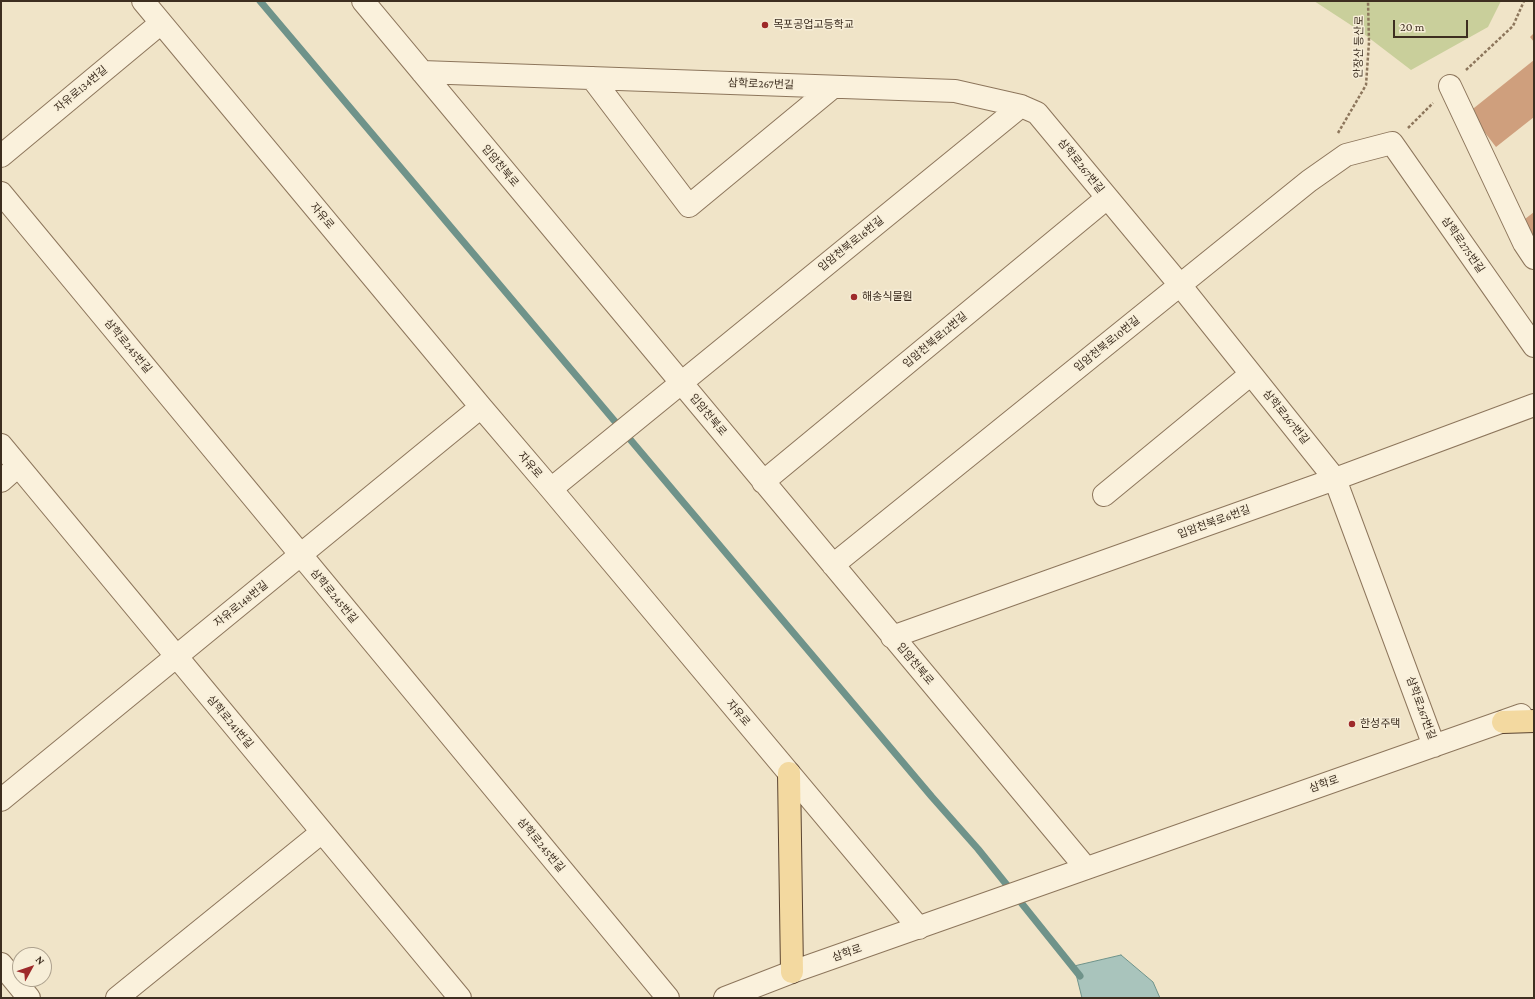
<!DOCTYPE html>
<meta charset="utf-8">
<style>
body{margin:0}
#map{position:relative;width:1535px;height:999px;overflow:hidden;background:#f0e4c8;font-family:"Crimson Pro",serif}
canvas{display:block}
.frame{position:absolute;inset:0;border:2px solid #3d2e20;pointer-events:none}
.north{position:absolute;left:12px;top:947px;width:40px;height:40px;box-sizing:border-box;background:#f7eed8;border:1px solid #ada18e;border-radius:50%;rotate:50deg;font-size:11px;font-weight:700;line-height:16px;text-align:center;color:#3d2e20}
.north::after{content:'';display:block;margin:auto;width:14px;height:18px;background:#9e2a2b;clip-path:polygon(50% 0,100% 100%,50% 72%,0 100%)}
.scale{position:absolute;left:1393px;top:20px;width:75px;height:18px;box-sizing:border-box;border:2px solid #3d2e20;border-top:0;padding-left:5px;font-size:12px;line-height:14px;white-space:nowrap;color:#3d2e20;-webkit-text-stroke:3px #f7eed8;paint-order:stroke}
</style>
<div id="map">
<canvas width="1535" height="999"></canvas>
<div class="frame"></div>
<div class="north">N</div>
<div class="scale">20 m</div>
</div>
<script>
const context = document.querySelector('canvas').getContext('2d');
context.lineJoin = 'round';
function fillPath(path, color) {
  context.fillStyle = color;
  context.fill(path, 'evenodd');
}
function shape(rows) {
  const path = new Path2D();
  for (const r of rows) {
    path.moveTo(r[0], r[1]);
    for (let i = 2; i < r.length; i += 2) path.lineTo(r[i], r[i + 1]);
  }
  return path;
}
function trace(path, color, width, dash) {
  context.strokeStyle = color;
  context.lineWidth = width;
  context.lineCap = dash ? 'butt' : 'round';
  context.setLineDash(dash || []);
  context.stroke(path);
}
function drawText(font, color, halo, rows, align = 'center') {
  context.font = font + ' "Crimson Pro","Noto Sans KR",serif';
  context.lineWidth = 3;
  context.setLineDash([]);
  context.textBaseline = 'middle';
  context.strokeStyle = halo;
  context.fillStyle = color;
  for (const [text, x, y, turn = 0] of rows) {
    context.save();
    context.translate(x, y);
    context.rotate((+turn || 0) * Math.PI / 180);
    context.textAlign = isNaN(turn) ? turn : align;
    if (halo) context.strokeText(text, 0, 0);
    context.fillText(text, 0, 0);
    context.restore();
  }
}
fillPath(shape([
 [1314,1,1501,1,1488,27,1411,70,1360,31]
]), '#c9cf9b');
const water = shape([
 [1121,955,1153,982,1160,998,1082,998,1074,966,1121,955]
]);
fillPath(water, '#a9c4bc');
trace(water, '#6f938a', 1);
trace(shape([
 [260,1,932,797,978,849,1080,976]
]), '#6f938a', 7);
fillPath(shape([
 [1534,33,1534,42,1530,37],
 [1534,60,1534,117,1496,147,1469,112],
 [1534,212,1534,243,1516,226]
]), '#cf9f7d');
const minor = shape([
 [143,1,481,407,551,489,919,928],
 [363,1,1086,868],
 [422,72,955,91,1021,106,1037,113,1180,285,1335,479,1434,746],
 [592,78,689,206,833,87],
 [1450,86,1524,243,1534,258],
 [1,156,161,23],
 [1,193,668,998],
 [1,445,460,998],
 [1,481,18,466],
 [763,482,1107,198],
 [551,489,1021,106],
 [1104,495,1251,374],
 [833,565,1309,181,1346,155,1392,143,1534,346],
 [892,637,1335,479,1534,405],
 [1,800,481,407],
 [1,964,29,998],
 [117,998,322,832],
 [725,998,792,972,1521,715]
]);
const major = shape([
 [1503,722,1534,721],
 [789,773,792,972]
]);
trace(minor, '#8d765c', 24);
trace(major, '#5b4430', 24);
trace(shape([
 [1466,70,1513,26,1524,1],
 [1408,128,1433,103],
 [1338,133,1366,85,1369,42,1368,1]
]), '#8d765c', 2.5, [3, 2]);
trace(minor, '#faf1dc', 22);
trace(major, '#f3d9a0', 22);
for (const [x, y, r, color] of [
 [765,25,4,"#9e2a2b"],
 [854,297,4,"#9e2a2b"],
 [1352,724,4,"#9e2a2b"]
]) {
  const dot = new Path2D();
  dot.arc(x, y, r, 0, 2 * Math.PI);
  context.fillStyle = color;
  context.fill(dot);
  trace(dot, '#f7eed8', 1.5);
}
drawText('11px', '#3d2e20', '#f7eed8', [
 ["목포공업고등학교",773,25],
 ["해송식물원",862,297],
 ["한성주택",1360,724]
], 'left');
drawText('11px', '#3d2e20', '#f7eed8', [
 ["안장산 등산로",1359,47,-89],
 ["삼학로267번길",761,84,2],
 ["자유로134번길",81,89,-40],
 ["입암천북로",500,166,50],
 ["삼학로267번길",1081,166,51],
 ["자유로",322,216,50],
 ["입암천북로16번길",851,244,-39],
 ["삼학로275번길",1463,245,55],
 ["입암천북로12번길",935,340,-40],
 ["입암천북로10번길",1107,344,-39],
 ["삼학로245번길",128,346,50],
 ["입암천북로",708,415,50],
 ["삼학로267번길",1286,417,51],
 ["자유로",530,465,49],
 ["입암천북로6번길",1214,522,-20],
 ["삼학로245번길",334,596,50],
 ["자유로148번길",241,604,-39],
 ["입암천북로",915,664,50],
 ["삼학로267번길",1421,708,70],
 ["자유로",738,713,50],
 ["삼학로241번길",230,722,50],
 ["삼학로",1324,784,-19],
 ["삼학로245번길",541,845,50],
 ["삼학로",847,953,-19]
]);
</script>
